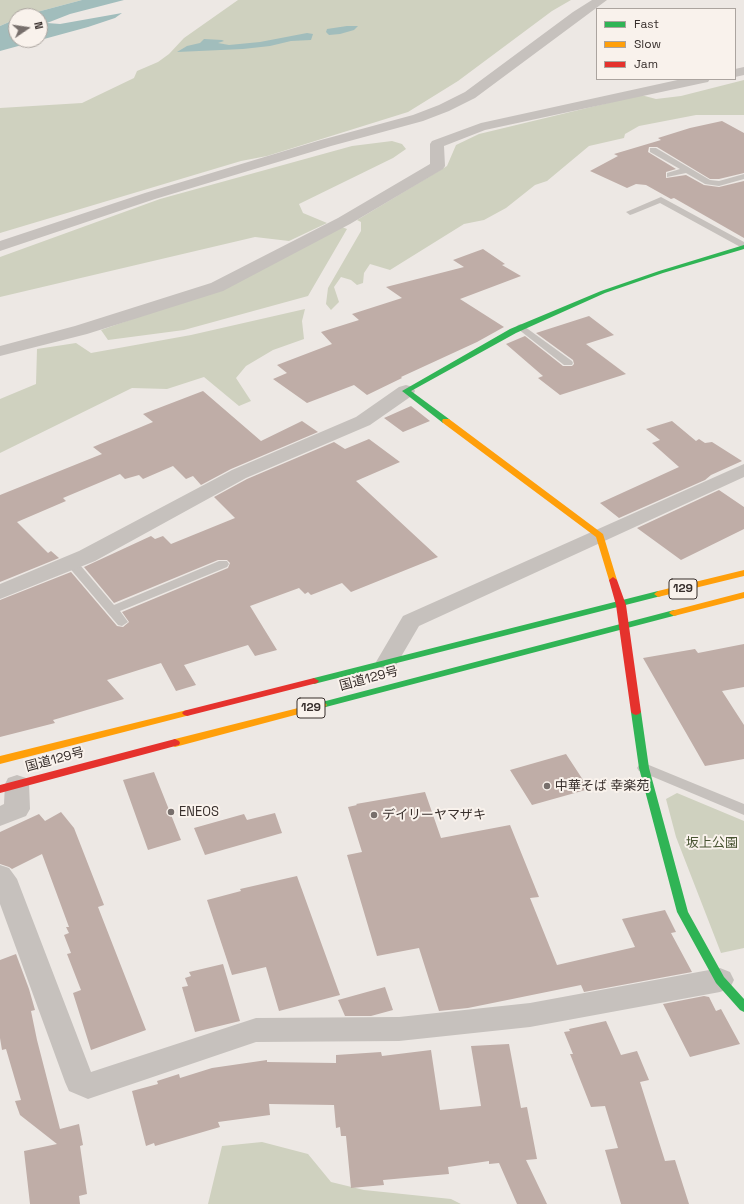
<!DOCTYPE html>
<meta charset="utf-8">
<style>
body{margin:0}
#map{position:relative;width:744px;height:1204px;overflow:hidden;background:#ede8e4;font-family:"Space Grotesk",sans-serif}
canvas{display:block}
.legend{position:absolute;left:596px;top:8px;width:140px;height:72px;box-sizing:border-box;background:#f9f2ec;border:1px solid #aba49f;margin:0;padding:5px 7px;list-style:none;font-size:12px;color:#372e2b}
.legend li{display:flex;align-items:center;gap:8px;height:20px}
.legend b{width:20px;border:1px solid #aba49f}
.north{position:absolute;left:8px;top:8px;width:40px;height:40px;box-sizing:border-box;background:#f9f2ec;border:1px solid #aba49f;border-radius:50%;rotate:77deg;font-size:11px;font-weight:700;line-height:16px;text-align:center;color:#372e2b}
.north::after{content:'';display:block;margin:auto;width:14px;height:18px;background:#776f6c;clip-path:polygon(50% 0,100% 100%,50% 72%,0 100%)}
</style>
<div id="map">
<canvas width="744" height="1204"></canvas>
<ul class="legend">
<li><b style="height:5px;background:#30b455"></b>Fast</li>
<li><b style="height:5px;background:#ff9f0a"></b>Slow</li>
<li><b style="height:5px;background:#e5322d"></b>Jam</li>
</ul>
<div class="north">N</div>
</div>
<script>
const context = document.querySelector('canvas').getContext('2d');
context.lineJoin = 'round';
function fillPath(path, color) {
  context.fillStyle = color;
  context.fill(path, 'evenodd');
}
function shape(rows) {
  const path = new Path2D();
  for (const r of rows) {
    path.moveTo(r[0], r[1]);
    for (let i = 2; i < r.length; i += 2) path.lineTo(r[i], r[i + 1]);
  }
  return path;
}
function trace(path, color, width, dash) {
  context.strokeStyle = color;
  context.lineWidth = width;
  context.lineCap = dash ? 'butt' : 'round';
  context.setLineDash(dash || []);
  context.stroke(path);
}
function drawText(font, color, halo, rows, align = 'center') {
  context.font = font + ' "Space Grotesk","Noto Sans JP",sans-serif';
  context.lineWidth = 4;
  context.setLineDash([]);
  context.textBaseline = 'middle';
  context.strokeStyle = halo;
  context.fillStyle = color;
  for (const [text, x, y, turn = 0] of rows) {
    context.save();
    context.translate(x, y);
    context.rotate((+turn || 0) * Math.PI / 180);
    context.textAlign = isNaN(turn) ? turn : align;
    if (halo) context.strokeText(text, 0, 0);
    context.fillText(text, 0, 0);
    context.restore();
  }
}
fillPath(shape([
 [0,0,82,0,22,16,16,16,16,19,0,26],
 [238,0,571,0,552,11,458,81,408,112,267,156,241,161,0,233,0,108,82,103,134,78,137,71,158,62,169,54,184,38],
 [744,80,744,115,696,115,639,126,625,134,624,138,589,146,547,181,535,185,506,208,484,220,464,224,390,270,370,264,364,273,363,283,357,285,351,280,341,277,334,287,339,302,331,310,326,304,328,288,361,231,361,222,357,220,447,166,456,145,479,134,641,95,656,99,681,96],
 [392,141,402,144,406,149,393,158,299,204,303,213,327,223,289,241,255,237,0,297,0,257,160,199,352,146],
 [342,227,347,229,308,296,184,330,108,340,101,330,224,287],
 [305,309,302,321,304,339,273,350,246,366,236,378,251,401,239,406,204,377,167,389,132,388,0,453,0,399,36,384,37,349,76,343,91,353,191,335],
 [677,793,744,821,744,948,721,953,676,837,666,799],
 [262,1142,308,1154,331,1182,364,1190,451,1199,461,1204,208,1204,222,1146]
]), '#cfd1bf');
fillPath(shape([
 [82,0,124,0,70,14,47,23,60,24,122,13,115,18,88,27,0,51,0,26,16,19,16,40,40,40,40,16,22,16],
 [347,26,358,26,354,30,340,34,329,35,326,32,327,29],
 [307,33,313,34,311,40,291,41,270,46,243,49,177,52,187,46,200,43,204,39,222,40,224,41,218,43,229,45,260,42]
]), '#a1bdbc');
fillPath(shape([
 [722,121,744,133,744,173,719,179,710,179,657,147,649,147,648,152,676,169,666,172,666,178,686,175,704,185,719,187,744,181,744,238,674,198,671,199,646,185,636,184,627,188,590,171,618,156,614,154,661,140,658,138,690,128],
 [483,249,505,264,502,265,521,276,460,299,504,327,477,342,401,377,402,378,367,395,354,385,307,403,273,379,287,373,277,365,332,344,321,332,359,320,352,314,402,298,386,287,464,267,453,260],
 [589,316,614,335,586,344,626,374,560,395,538,378,543,376,506,344,525,336,563,366,572,366,574,364,573,360,536,333],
 [203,391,261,441,302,421,318,432,231,469,201,485,193,476,186,479,173,466,143,479,139,475,125,479,120,474,63,498,66,501,17,522,48,553,51,551,59,558,0,582,0,495,102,454,93,447,153,422,143,414],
 [411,406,430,421,403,432,384,418],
 [672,421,696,441,699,439,705,443,712,442,742,461,711,475,705,480,619,518,600,503,679,467,652,443,660,440,646,429],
 [369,439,400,462,356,481,438,557,351,592,342,583,311,595,308,592,305,594,299,588,250,606,277,650,255,656,248,645,184,665,196,685,176,691,161,663,107,680,124,699,53,720,55,723,0,737,0,600,71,572,117,626,123,627,129,622,122,612,228,568,230,563,227,560,218,560,114,603,84,567,151,536,155,539,163,536,171,544,235,518,214,497,247,479,334,442,345,449],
 [719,490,744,507,744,529,681,560,637,528],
 [744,644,744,687,722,691,744,725,744,759,705,766,643,658,695,649,698,653],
 [566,754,589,789,532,805,510,770],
 [154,772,181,840,148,850,123,780],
 [425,792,441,838,510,825,539,897,530,898,557,965,635,947,622,919,665,910,676,932,671,933,692,972,584,992,581,985,468,1008,439,1011,419,948,377,956,347,855,362,852,348,807,357,805,356,804],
 [61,812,74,828,104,905,98,907,146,1030,91,1050,73,993,81,990,67,954,71,953,64,935,69,933,66,927,69,927,42,854,12,869,9,867,0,864,0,832,39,814,45,821],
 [275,813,282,833,205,855,194,828,244,814,247,820],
 [297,876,340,995,279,1011,266,967,232,975,207,900,241,891,240,889],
 [16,954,29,989,35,1010,31,1011,37,1040,60,1129,79,1124,83,1145,80,1146,87,1194,79,1196,80,1204,30,1204,24,1151,57,1144,20,1115,15,1101,21,1100,6,1049,2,1050,0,1038,0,960],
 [223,964,240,1021,195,1032,182,987,188,986,185,978,191,976,189,972],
 [385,987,393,1010,371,1016,345,1016,338,1000],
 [704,996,709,997,716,1011,721,1009,740,1044,690,1057,663,1004],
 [606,1021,621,1055,637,1051,649,1080,640,1082,665,1161,675,1160,689,1204,621,1204,605,1150,618,1148,605,1106,591,1107,570,1054,573,1054,564,1032,570,1031,569,1029],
 [509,1044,521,1108,527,1107,537,1159,526,1160,547,1204,517,1204,499,1163,489,1164,489,1161,448,1167,449,1174,383,1180,384,1185,351,1188,346,1136,341,1136,340,1127,336,1128,334,1105,269,1104,270,1115,218,1122,220,1127,155,1146,154,1143,146,1146,132,1091,158,1084,157,1081,179,1074,180,1078,212,1068,267,1060,267,1062,336,1063,336,1055,381,1052,382,1056,431,1050,440,1110,481,1106,471,1046]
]), '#bfada7');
fillPath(shape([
 [650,148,656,148,710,180,719,181,744,174,744,179,719,186,705,184,686,173,667,177,667,173,680,169,650,152,650,148],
 [661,197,744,242,744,249,660,203,633,214,630,215,626,212,661,197],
 [521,324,572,361,573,363,572,365,564,365,518,329,516,327,518,325,521,324],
 [71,558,75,559,114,605,219,561,227,561,229,564,227,567,120,611,128,622,122,626,118,625,67,565,65,562,67,559,71,558],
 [644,763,744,804,744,815,639,771,637,768,639,765,644,763]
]), '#c6c1bd');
fillPath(shape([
 [592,0,607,0,475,98,449,111,423,121,331,146,155,199,0,251,0,241,145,193,321,140,413,115,439,105,465,92,573,12,592,0],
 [744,67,744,75,735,77,735,69,744,67],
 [682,79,710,79,708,82,703,83,485,130,444,146,445,166,443,169,350,224,223,291,87,334,0,356,0,346,75,326,211,283,338,218,430,164,430,144,432,141,481,123,682,79],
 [406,385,413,387,415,391,413,395,370,425,246,478,95,561,0,599,0,584,79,551,232,470,356,417,399,387,406,385],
 [744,464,744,477,419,626,395,667,387,670,379,667,376,662,403,616,744,464],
 [17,775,26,778,29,784,30,809,26,816,0,826,0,806,4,804,5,784,8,778,17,775],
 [0,865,9,868,17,879,91,1072,256,1018,399,1017,530,1003,720,968,730,972,734,980,730,988,720,992,530,1027,399,1041,256,1042,88,1099,69,1091,65,1082,0,904,0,865]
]), '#c6c1bd');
fillPath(shape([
 [744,245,744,249,663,273,605,293,516,333,411,391,449,419,450,421,449,423,443,423,402,391,510,329,601,291,659,271,744,245],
 [658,591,662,594,661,596,314,684,309,681,314,678,658,591],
 [674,610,679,613,677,615,322,708,319,707,317,705,319,703,322,702,674,610],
 [636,709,639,710,641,712,649,768,688,912,724,977,744,999,744,1012,740,1010,716,983,677,912,639,768,631,712,633,710,636,709]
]), '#30b455');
fillPath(shape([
 [443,419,449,419,603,534,617,580,616,582,610,582,609,580,596,537,443,423,442,421,443,419],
 [744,570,744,576,658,597,654,594,658,591,744,570],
 [744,592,744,598,674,616,669,613,671,611,744,592],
 [322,702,325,703,327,705,325,707,175,747,171,745,170,743,171,741,175,739,322,702],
 [187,710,190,711,192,713,190,715,0,764,0,756,187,710]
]), '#ff9f0a');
fillPath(shape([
 [613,577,617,580,626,605,641,712,639,714,636,715,633,714,631,712,616,605,609,580,613,577],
 [314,678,319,681,317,683,187,716,184,715,182,713,184,711,187,710,314,678],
 [175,739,179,741,180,743,179,745,0,793,0,785,175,739]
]), '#e5322d');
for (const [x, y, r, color] of [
 [547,786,4,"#776f6c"],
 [171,812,4,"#776f6c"],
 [374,815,4,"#776f6c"]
]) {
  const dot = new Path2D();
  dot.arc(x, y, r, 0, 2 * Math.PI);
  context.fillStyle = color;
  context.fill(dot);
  trace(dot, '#f9f2ec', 1.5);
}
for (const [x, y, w] of [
 [683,589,28],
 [311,708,28]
]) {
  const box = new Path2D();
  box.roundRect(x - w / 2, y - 10, w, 20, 3);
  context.fillStyle = '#f9f2ec';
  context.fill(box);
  trace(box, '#372e2b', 1);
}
drawText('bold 12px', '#372e2b', null, [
 ["129",683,589],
 ["129",311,708]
]);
drawText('13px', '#372e2b', '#f9f2ec', [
 ["国道129号",369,679,-15],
 ["国道129号",55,760,-15]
]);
drawText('13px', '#372e2b', '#f9f2ec', [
 ["中華そば 幸楽苑",555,786],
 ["ENEOS",179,812],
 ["デイリーヤマザキ",382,815]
], 'left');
drawText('13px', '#475331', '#f9f2ec', [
 ["坂上公園",712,843]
]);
</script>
